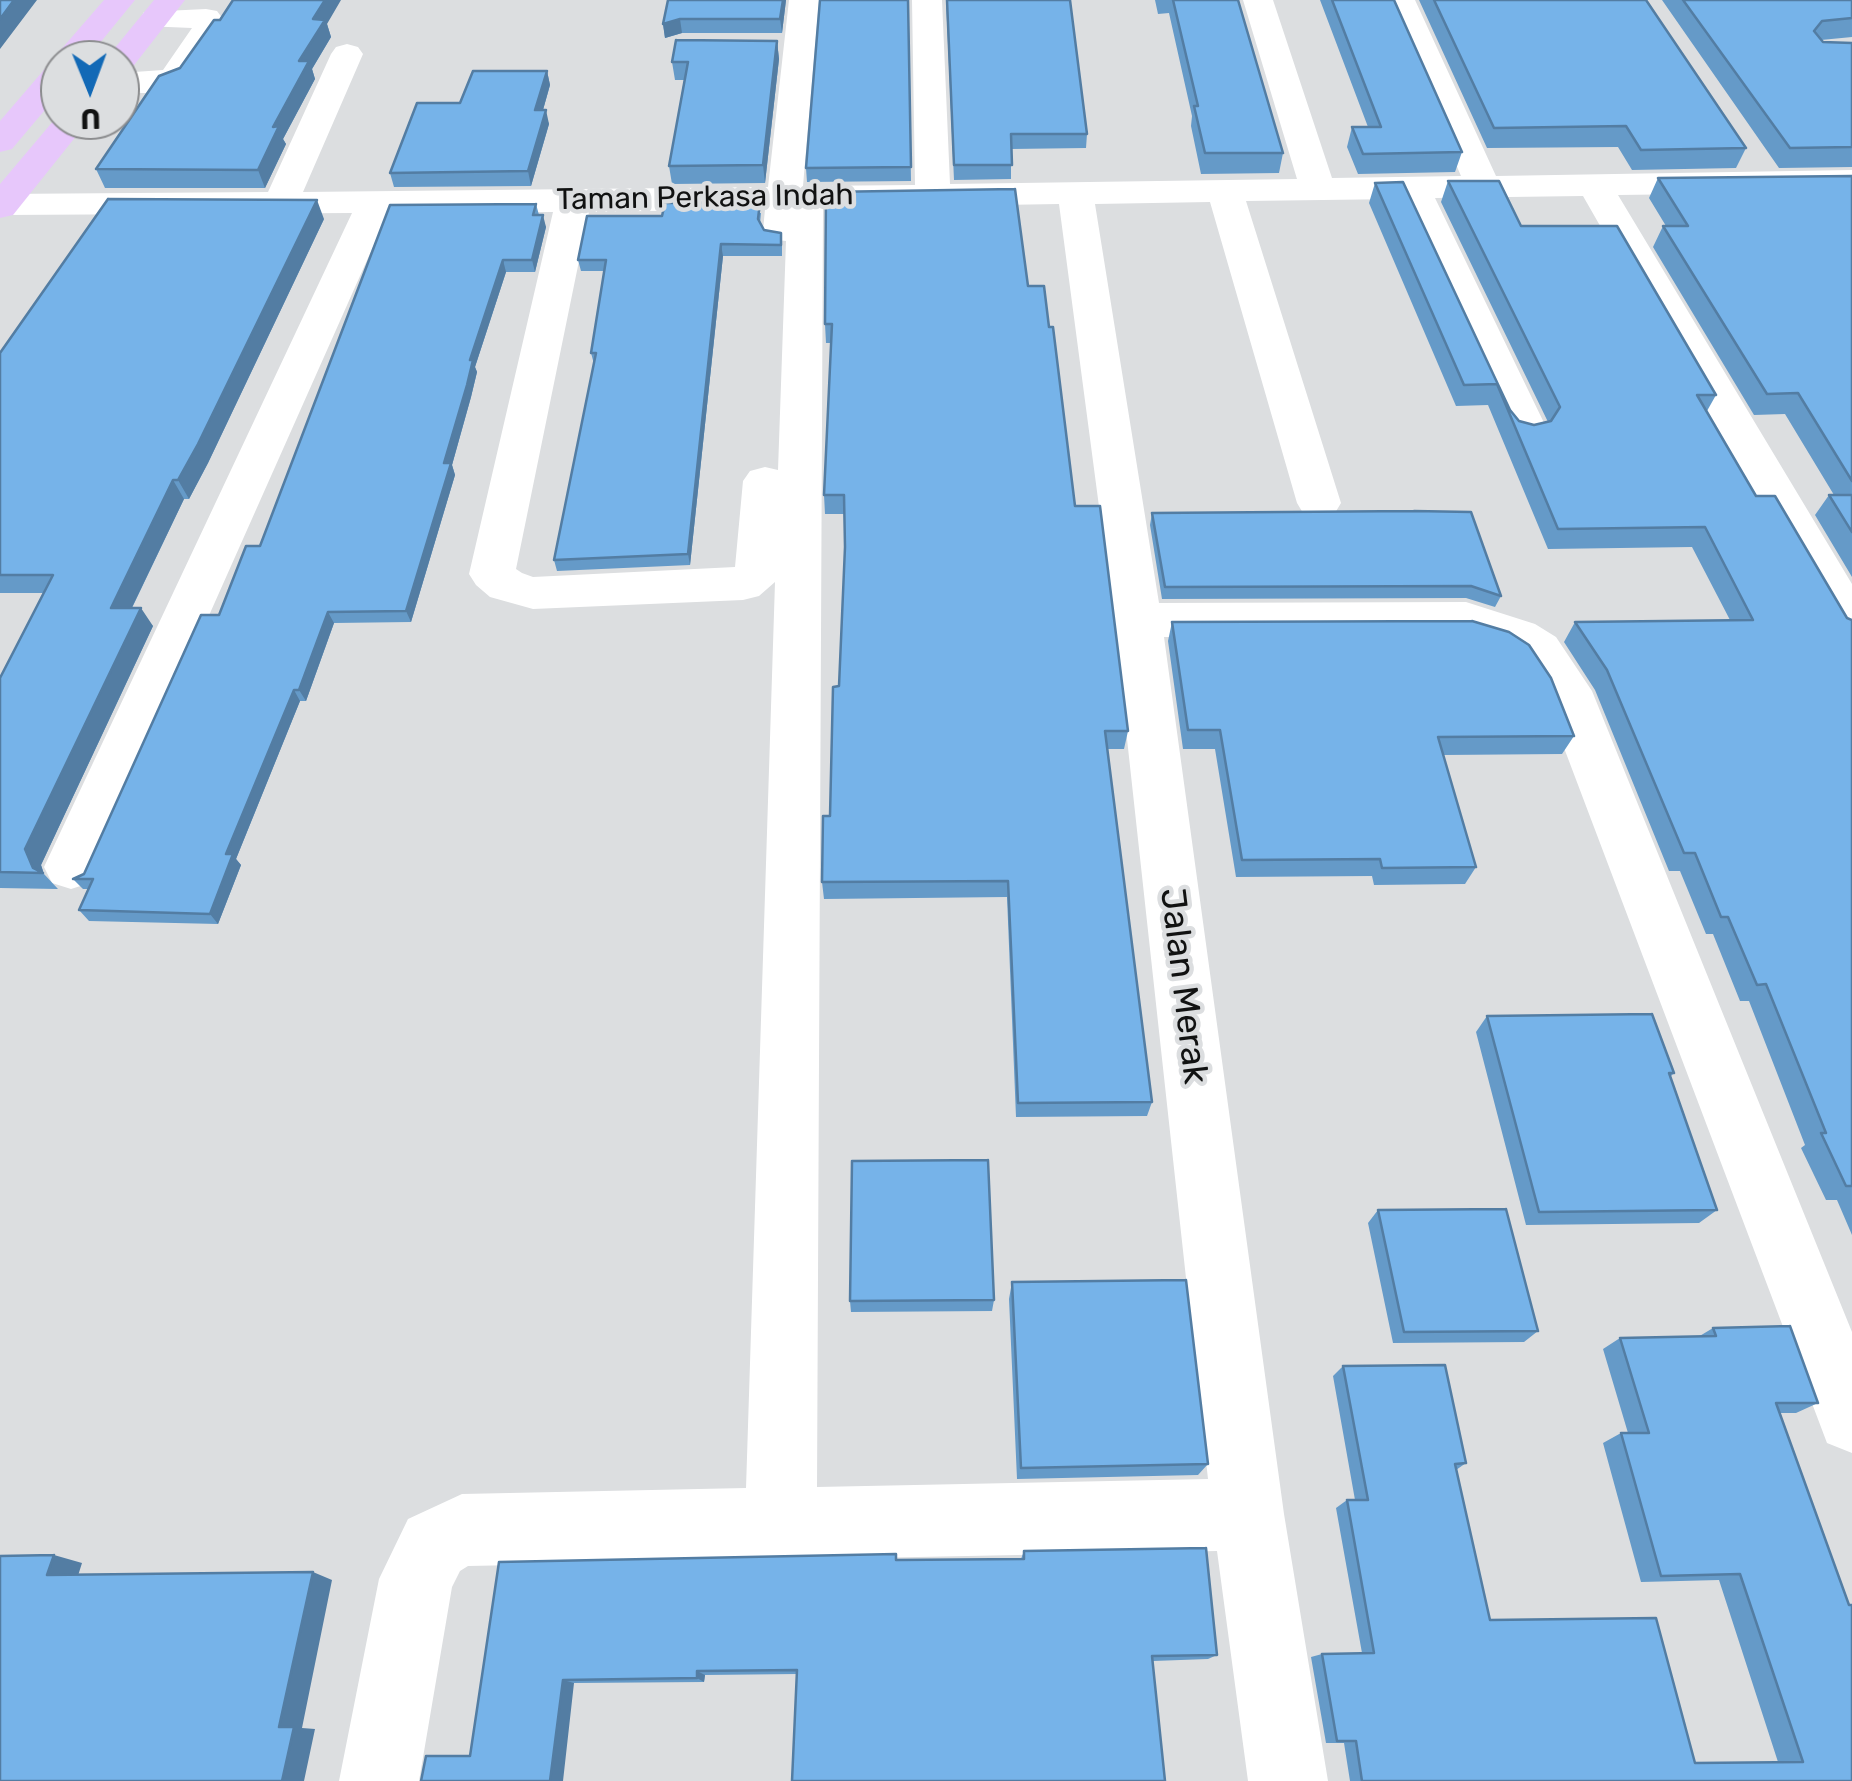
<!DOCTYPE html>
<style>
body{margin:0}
#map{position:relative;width:1852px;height:1781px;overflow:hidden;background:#dcdee0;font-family:Rubik,sans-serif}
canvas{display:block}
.north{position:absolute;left:40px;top:40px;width:100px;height:100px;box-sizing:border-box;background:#dcdee0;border:2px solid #8b8c8e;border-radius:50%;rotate:179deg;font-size:28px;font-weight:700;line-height:40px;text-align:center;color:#111212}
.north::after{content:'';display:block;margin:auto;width:35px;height:45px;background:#1269b6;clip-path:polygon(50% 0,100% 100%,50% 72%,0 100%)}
</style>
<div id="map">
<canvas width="1852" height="1781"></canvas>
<div class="north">U</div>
</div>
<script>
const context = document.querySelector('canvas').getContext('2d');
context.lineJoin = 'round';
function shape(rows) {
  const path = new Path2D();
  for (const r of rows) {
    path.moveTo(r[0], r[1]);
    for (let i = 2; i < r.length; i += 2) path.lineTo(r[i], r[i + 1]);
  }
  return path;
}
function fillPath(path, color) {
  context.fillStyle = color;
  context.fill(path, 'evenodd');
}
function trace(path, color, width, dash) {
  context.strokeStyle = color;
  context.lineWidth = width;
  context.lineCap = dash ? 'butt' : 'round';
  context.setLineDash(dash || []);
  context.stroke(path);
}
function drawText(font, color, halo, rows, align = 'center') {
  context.font = font + ' Rubik,sans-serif';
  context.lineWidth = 9;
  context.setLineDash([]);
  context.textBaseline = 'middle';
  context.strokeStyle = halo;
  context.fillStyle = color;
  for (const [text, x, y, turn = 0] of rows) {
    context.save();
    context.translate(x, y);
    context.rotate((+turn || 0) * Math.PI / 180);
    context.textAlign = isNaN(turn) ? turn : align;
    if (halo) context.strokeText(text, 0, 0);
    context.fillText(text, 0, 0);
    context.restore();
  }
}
fillPath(shape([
 [789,0,819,0,803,186,915,185,912,0,942,0,950,184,1297,179,1243,0,1273,0,1332,178,1461,176,1385,0,1415,0,1496,176,1852,170,1852,192,1618,195,1852,584,1852,641,1835,636,1583,196,1435,198,1547,429,1541,438,1526,442,1511,438,1505,429,1399,199,1246,201,1341,503,1335,513,1319,518,1303,513,1297,503,1210,202,1095,204,1159,603,1466,602,1535,624,1556,637,1592,691,1852,1332,1852,1453,1827,1443,1544,695,1522,661,1501,648,1464,636,1164,637,1284,1514,1328,1781,1248,1781,1217,1551,468,1566,460,1571,452,1587,419,1781,339,1781,379,1579,408,1519,462,1494,746,1488,775,582,759,596,743,600,533,609,490,597,476,585,469,574,553,212,388,213,90,883,71,889,52,883,44,867,352,213,3,215,0,194,268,192,331,54,336,47,347,44,358,47,363,54,303,192,768,187,789,0],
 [1059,204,1114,620,1208,1479,817,1487,823,208,1059,204],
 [765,209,763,231,768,239,786,241,778,470,765,467,750,471,743,481,735,567,533,577,522,573,516,569,589,212,765,209],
 [206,9,217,11,226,23,185,84,157,93,120,93,120,73,163,70,192,28,144,26,140,19,144,12,206,9]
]), '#fff');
fillPath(shape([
 [104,0,135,0,86,60,60,60,60,92,12,149,0,152,0,121,49,64,55,63,58,53,104,0],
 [154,0,185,0,131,69,120,72,120,60,105,60,154,0],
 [60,113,60,120,89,120,13,215,0,218,0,184,60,113]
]), '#e7c7fb');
fillPath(shape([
 [668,0,786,0,782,33,682,33,665,38,663,24],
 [908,0,911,181,807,182,806,168],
 [946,0,1070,0,1087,134,1086,148,1011,149,1011,179,954,180],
 [1155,0,1238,0,1283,153,1279,173,1201,174,1191,126,1192,116,1169,13,1158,14],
 [1320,0,1394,0,1462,152,1455,172,1358,174,1347,147,1352,127,1368,127],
 [1419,0,1646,0,1746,148,1736,168,1632,170,1618,147,1487,148],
 [1662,0,1852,0,1852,37,1821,40,1823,42,1852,43,1852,167,1779,168],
 [327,24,331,37,312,69,315,79,283,139,286,144,265,188,105,188,96,169,180,68],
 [777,41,779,59,765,183,672,184,669,166,684,80,675,80,672,62],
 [547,71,550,85,543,110,549,124,531,186,394,187,390,173,460,103],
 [1852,176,1852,577,1815,515,1829,495,1834,495,1785,414,1754,415,1653,247,1663,226,1666,226,1649,198,1658,178],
 [1448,181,1521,226,1716,395,1707,411,1756,496,1847,618,1852,620,1852,1235,1837,1200,1826,1200,1801,1148,1805,1145,1749,1001,1740,1001,1713,934,1706,934,1680,871,1669,871,1595,690,1564,642,1575,622,1730,620,1692,547,1548,549,1488,405,1456,406,1369,203,1375,183,1403,182,1510,410,1519,421,1534,425,1548,422,1441,202],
 [536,204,539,215,546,227,535,272,506,272,475,367,477,372,471,397,452,465,455,475,411,622,334,623,306,701,300,701,236,859,241,865,218,924,89,921,79,910,88,889,83,889,73,879,84,874,219,615,260,546],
 [761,213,760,223,764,230,782,244,782,256,723,256,690,565,557,571,554,560,594,364,591,353,604,271,581,271,578,260,662,216],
 [324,219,208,463,189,499,184,499,132,608,153,626,41,865,44,874,58,889,0,888,0,678,44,593,0,593,0,353],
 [1028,286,1049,327,1075,506,1128,731,1124,749,1107,749,1152,1102,1147,1116,1016,1117,1007,897,824,899,822,882,830,816,839,686,845,547,844,514,825,514,824,495,831,343,826,343,825,324],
 [1414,511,1501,596,1495,607,1466,598,1162,599,1150,525,1152,513],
 [1172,622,1574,736,1562,754,1443,755,1476,867,1465,884,1374,885,1372,876,1236,877,1215,749,1183,749,1168,641],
 [1487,1016,1674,1073,1670,1077,1717,1210,1699,1223,1526,1225,1476,1032],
 [1378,1210,1538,1331,1524,1342,1393,1343,1368,1223],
 [1012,1282,1208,1464,1198,1475,1017,1479,1009,1299],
 [994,1300,992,1311,851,1312,850,1301],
 [1713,1328,1818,1403,1796,1413,1780,1413,1852,1781,1350,1781,1344,1743,1326,1743,1311,1657,1322,1654,1362,1653,1336,1508,1347,1500,1355,1500,1333,1376,1343,1366,1466,1463,1456,1470,1490,1620,1695,1763,1778,1762,1719,1580,1641,1582,1603,1443,1621,1433,1628,1433,1603,1349,1620,1338,1698,1337],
 [1024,1551,1217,1655,1208,1659,797,1674,705,1675,704,1682,574,1683,470,1756,499,1562,1021,1559]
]), '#659ac8');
fillPath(shape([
 [14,0,37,0,0,49,0,19],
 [325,0,341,0,327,24,331,37,312,69,315,79,283,139,286,144,265,188,258,170,313,19],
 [783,0,786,0,782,33,780,19],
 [680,19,682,33,665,38,663,24],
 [777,41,779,59,765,183,763,165],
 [547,71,550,85,539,124,535,110],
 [546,110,549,124,531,186,528,171],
 [317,200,324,219,208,463,189,499,178,480],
 [543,215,546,227,535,272,532,260],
 [721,244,723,256,690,565,688,554],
 [503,260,506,272,475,367,477,372,471,397,452,465,455,475,411,622,406,611,470,360],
 [173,480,184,499,123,626,111,608],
 [141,608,153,626,41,865,44,874,33,868,25,849],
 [328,612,334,623,306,701,299,690],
 [294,690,300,701,236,859,241,865,218,924,210,914,226,854],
 [54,1555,82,1563,76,1582,47,1575],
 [313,1572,332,1580,302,1728,315,1729,304,1781,282,1781,279,1727],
 [697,1671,705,1675,704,1682,697,1678],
 [563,1680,574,1683,563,1781,550,1781]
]), '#537da3');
const building = shape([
 [0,0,14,0,0,19,0,0],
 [233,0,325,0,313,19,325,20,299,61,309,61,273,127,279,126,258,170,96,169,159,76,180,68,214,20,220,20,233,0],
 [668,0,783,0,780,19,680,19,663,24,668,0],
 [820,0,908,0,911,167,806,168,820,0],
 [947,0,1070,0,1087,134,1011,134,1012,165,954,165,947,0],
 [1173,0,1238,0,1283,153,1205,153,1194,106,1198,106,1173,0],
 [1332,0,1394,0,1462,152,1363,154,1352,127,1381,127,1332,0],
 [1434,0,1646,0,1746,148,1641,150,1626,126,1494,128,1434,0],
 [1683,0,1852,0,1852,18,1822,21,1814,31,1823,42,1852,43,1852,147,1790,148,1683,0],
 [676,40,777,41,763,165,669,166,688,62,672,62,676,40],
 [473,71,547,71,535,110,546,110,528,171,390,173,417,103,460,103,473,71],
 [1852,176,1852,481,1798,393,1767,394,1663,226,1688,226,1658,178,1852,176],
 [1448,181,1499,181,1521,226,1617,226,1716,395,1697,395,1756,496,1775,496,1847,618,1852,620,1852,1186,1846,1186,1821,1133,1826,1133,1766,984,1757,985,1728,917,1721,917,1695,853,1684,853,1607,670,1575,622,1753,620,1705,527,1558,529,1497,384,1464,385,1375,183,1403,182,1510,410,1519,421,1534,425,1551,421,1560,407,1448,181],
 [1015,189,1028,286,1044,286,1049,327,1053,327,1075,506,1100,506,1128,731,1105,731,1152,1102,1018,1103,1008,881,822,882,823,816,830,816,833,687,839,686,845,547,844,495,824,495,832,324,825,324,826,192,1015,189],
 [108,199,317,200,198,444,178,480,173,480,111,608,141,608,25,849,33,868,43,873,0,872,0,678,53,575,0,575,0,353,108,199],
 [760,202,758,219,764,230,781,233,781,245,721,244,688,554,554,560,596,353,591,353,606,260,578,260,587,216,662,216,665,203,760,202],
 [536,204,533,215,543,215,532,260,503,260,470,360,473,360,467,385,444,463,451,463,406,611,328,612,299,690,294,690,226,854,233,854,210,914,79,910,93,879,73,879,84,874,201,615,219,615,246,546,260,546,390,205,536,204],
 [1829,495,1852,495,1852,532,1829,495],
 [1414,511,1471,512,1501,596,1471,586,1165,587,1152,513,1414,511],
 [1472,621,1509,632,1529,645,1551,678,1574,736,1438,737,1476,867,1382,868,1380,859,1242,860,1220,730,1188,730,1172,622,1472,621],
 [1652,1014,1674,1073,1669,1073,1717,1210,1539,1212,1487,1016,1652,1014],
 [988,1160,994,1300,850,1301,852,1161,988,1160],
 [1506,1209,1538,1331,1404,1332,1378,1210,1506,1209],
 [1186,1280,1208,1464,1021,1468,1012,1282,1186,1280],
 [1790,1326,1818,1403,1776,1403,1849,1605,1852,1605,1852,1781,1362,1781,1356,1741,1337,1741,1322,1654,1374,1653,1347,1500,1368,1500,1343,1366,1445,1365,1466,1463,1455,1464,1490,1620,1656,1618,1695,1763,1803,1762,1740,1574,1661,1576,1621,1433,1649,1433,1620,1338,1716,1336,1713,1328,1790,1326],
 [1206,1548,1217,1655,1152,1656,1165,1781,792,1781,797,1670,697,1671,697,1678,563,1680,550,1781,421,1781,426,1756,470,1756,499,1562,896,1554,896,1560,1024,1559,1024,1551,1206,1548],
 [54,1555,47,1575,313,1572,279,1727,294,1727,282,1781,0,1781,0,1556,54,1555]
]);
fillPath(building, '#76b3e9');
trace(building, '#537da3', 2.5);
drawText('30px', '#111212', '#dcdee0', [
 ["Taman Perkasa Indah",705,198,-1]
]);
drawText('35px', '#111212', '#dcdee0', [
 ["Jalan Merak",1183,986,83]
]);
</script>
